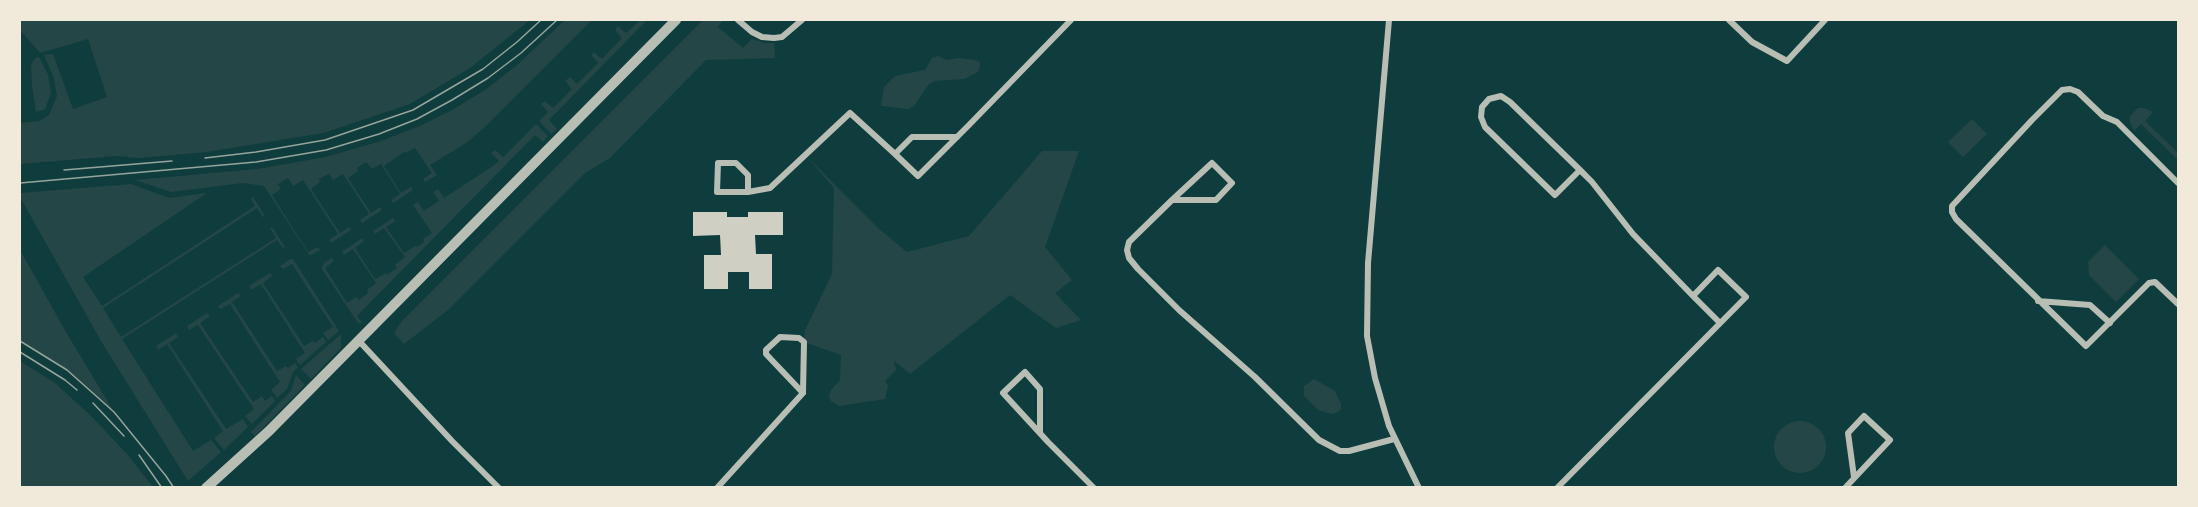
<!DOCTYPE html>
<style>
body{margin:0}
#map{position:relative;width:2198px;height:507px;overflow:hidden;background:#0f3d3e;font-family:Raleway,sans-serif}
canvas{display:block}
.frame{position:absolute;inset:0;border:21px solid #f1e9da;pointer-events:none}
</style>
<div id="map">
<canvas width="2198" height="507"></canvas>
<div class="frame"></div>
</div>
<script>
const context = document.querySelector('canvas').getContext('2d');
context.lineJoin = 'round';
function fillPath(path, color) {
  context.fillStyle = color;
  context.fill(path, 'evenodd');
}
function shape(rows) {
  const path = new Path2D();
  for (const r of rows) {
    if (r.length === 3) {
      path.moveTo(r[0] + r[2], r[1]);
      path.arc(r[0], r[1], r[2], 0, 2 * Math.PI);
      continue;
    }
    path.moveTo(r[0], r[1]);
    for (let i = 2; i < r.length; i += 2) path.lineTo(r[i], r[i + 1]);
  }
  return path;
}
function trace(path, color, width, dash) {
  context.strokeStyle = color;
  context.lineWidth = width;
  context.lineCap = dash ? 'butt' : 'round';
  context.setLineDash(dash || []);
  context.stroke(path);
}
fillPath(shape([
 [20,20,530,20,470,68,410,104,323,133,207,152,139,158,116,156,20,164,20,123,40,121,49,115,57,96,54,78,44,55,53,54,73,109,107,97,88,39,40,53,20,30],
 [565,20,592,20,484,128,466,143,430,165,437,175,425,182,423,179,432,173,415,148,405,153,404,152,384,166,401,193,411,187,413,190,393,203,391,200,400,194,381,164,372,169,366,162,357,168,358,171,348,178,371,213,380,207,382,210,362,223,360,220,369,214,343,174,333,180,329,174,319,179,320,182,311,189,340,233,349,227,351,230,331,243,329,240,338,234,303,180,293,186,288,178,278,184,281,189,272,195,308,252,318,247,320,250,311,255,309,255,264,186,243,183,171,192,135,180,257,169,326,157,381,141,420,126,452,110,485,90,516,66],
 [640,20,647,20,549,120,557,129,551,134,539,121,548,112,541,104,545,101,553,108,572,89,565,81,570,77,577,84,598,63,591,55,594,52,602,59,622,38,615,30,618,26,626,33],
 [703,20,723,20,718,27,743,48,752,39,765,43,774,43,775,58,706,60,610,158,585,173,448,310,404,344,394,333,402,321],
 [938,56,946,60,958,58,975,60,980,62,980,66,978,72,964,79,935,81,929,84,914,106,908,109,881,106,884,87,895,76,925,70,932,58],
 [39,57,48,75,51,93,45,109,36,112,32,86,31,65,35,58],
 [2138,108,2144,108,2153,112,2145,121,2178,153,2178,160,2141,124,2134,131,2130,122,2130,116],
 [1972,119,1987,134,1963,157,1948,142],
 [536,124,548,136,543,142,535,135,357,316,362,323,358,323,322,269,322,267,324,263,332,258,334,261,325,268,347,303,356,297,359,300,368,293,367,290,376,283,353,249,344,255,342,252,362,238,364,241,355,248,375,279,386,273,387,275,397,268,395,265,405,257,384,228,375,234,373,231,393,218,395,221,386,227,404,253,415,246,417,247,424,242,423,239,432,233,413,205,418,202,424,211,439,201,433,192,438,189,444,198,493,166,499,161,491,153,495,150,503,157],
 [1042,151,1079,151,1045,247,1072,280,1055,293,1081,320,1056,328,1010,295,910,374,894,361,896,370,885,381,888,386,885,399,839,406,831,401,829,396,831,390,840,380,841,355,804,342,805,330,832,274,834,188,806,156,878,228,907,252,969,236],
 [131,184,169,198,207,193,83,277,102,306,255,206,251,199,253,197,265,216,263,217,257,208,103,308,121,337,276,238,270,228,272,227,285,247,283,248,277,240,122,339,193,451,211,440,221,452,188,481,101,341,20,197,20,193],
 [2105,245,2139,279,2116,302,2089,275,2088,262],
 [20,250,66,332,114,412,67,370,20,341],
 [290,259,293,259,339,331,328,340,323,333,333,327,292,264,283,269,280,266],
 [270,273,272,276,263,283,304,346,313,341,315,343,323,337,326,342,300,365,296,359,305,353,261,284,251,290,249,286],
 [238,293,241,296,232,302,277,371,286,366,288,368,295,363,298,367,293,372,287,389,277,398,271,390,280,382,230,304,220,309,218,306],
 [207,313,210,316,200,323,253,402,262,396,265,401,272,396,275,401,252,424,245,416,254,409,198,325,189,330,187,326],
 [176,333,178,337,169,343,226,429,243,419,248,427,224,450,214,438,223,431,167,344,158,350,156,346],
 [341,334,341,348,311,379,301,369],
 [20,361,55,383,92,417,127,454,153,487,20,487],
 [296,375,305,385,255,436,251,432,291,391],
 [1314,379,1335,391,1341,404,1341,409,1338,412,1332,414,1318,410,1304,396,1304,386],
 [1800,447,26]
]), '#244646');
fillPath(shape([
 [693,212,727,212,727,217,748,217,748,212,783,212,783,235,755,235,756,254,772,254,772,289,749,289,749,272,728,272,728,289,704,289,704,255,721,255,720,235,693,236]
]), '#cfcfc3');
trace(shape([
 [738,20,752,32,762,37,774,38,782,37,802,20],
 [1389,20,1368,263,1367,336,1375,378,1389,426,1419,488],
 [1729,20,1752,42,1787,61,1825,20],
 [957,137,912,137,895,154,918,176,969,125,1071,20],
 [1580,170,1555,195,1485,127,1481,117,1482,107,1489,99,1501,96,1510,102,1580,170,1592,182,1633,234,1693,296],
 [2178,183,2117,122,2103,116,2078,92,2070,89,2062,90,2032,120,1952,206,1952,212,1956,219,2086,346,2149,283,2155,282,2178,304],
 [748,192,748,175,736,163,718,163,717,192,748,192,770,188,850,113,895,154],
 [1172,200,1212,163,1232,183,1216,200,1172,200,1129,242,1127,250,1129,258,1138,269,1179,310,1255,377,1319,440,1340,451,1349,451,1394,439],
 [2038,301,2090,305,2110,323],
 [359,341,452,441,499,488],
 [1040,432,1040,389,1025,372,1003,393,1048,442,1094,488],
 [717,488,803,393,804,342,799,338,780,337,766,350,766,354,803,393],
 [1557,488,1746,297,1718,270,1693,296,1720,323],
 [1845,488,1890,440,1864,416,1848,433,1854,477]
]), '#b8beb3', 6);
trace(shape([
 [206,488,269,431,676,20]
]), '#b8beb3', 10);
trace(shape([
 [205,158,256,152,325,140,413,110,483,69,517,42,541,20],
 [64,170,172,161],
 [20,183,256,162,326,150,379,134,417,119,452,100,488,78,521,53,557,20],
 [20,341,67,370,114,412,166,476,174,488],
 [20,352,65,380,77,390],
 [93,403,124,436],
 [139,455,162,488]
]), '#97a49c', 1.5);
</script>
